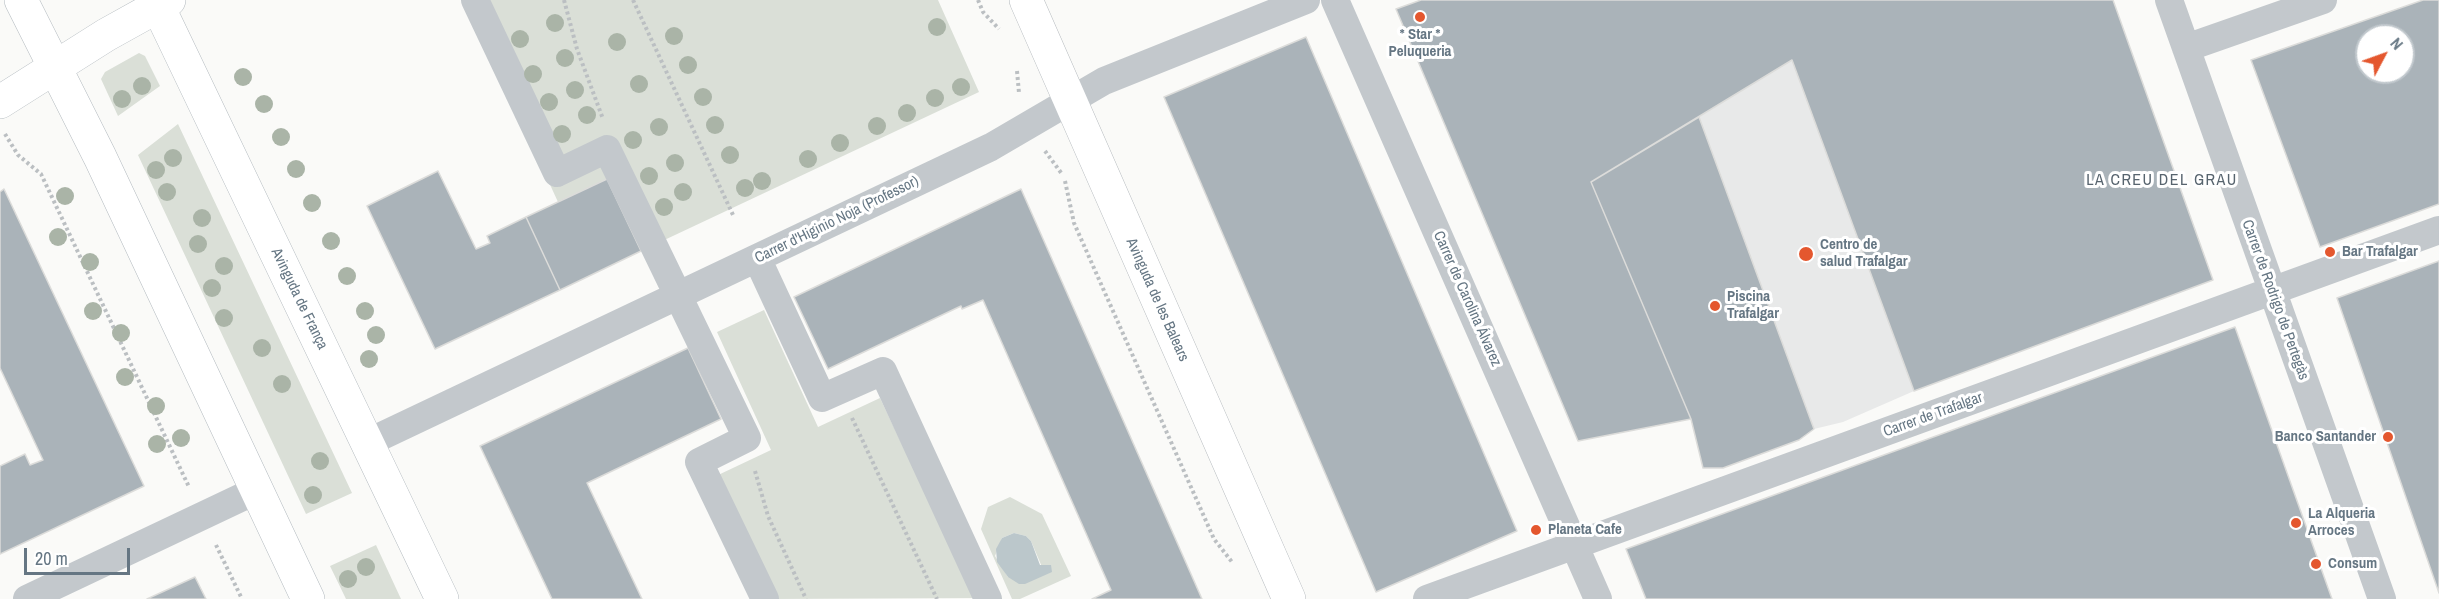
<!DOCTYPE html>
<meta charset="utf-8">
<style>
body{margin:0}
#map{position:relative;width:2439px;height:599px;overflow:hidden;background:#fafaf8;font-family:"Archivo Narrow",sans-serif}
canvas{display:block}
.north{position:absolute;left:2355px;top:24px;width:60px;height:60px;box-sizing:border-box;background:#fff;border:2px solid #c1c8cd;border-radius:50%;rotate:49deg;font-size:16px;font-weight:700;line-height:24px;text-align:center;color:#657683}
.north::after{content:'';display:block;margin:auto;width:21px;height:27px;background:#e4572e;clip-path:polygon(50% 0,100% 100%,50% 72%,0 100%)}
.scale{position:absolute;left:24px;top:548px;width:106px;height:27px;box-sizing:border-box;border:3px solid #657683;border-top:0;padding-left:8px;font-size:18px;line-height:21px;white-space:nowrap;color:#657683;-webkit-text-stroke:4px #fff;paint-order:stroke}
</style>
<div id="map">
<canvas width="2439" height="599"></canvas>
<div class="north">N</div>
<div class="scale">20 m</div>
</div>
<script>
const context = document.querySelector('canvas').getContext('2d');
context.lineJoin = 'round';
function fillPath(path, color) {
  context.fillStyle = color;
  context.fill(path, 'evenodd');
}
function shape(rows) {
  const path = new Path2D();
  for (const r of rows) {
    path.moveTo(r[0], r[1]);
    for (let i = 2; i < r.length; i += 2) path.lineTo(r[i], r[i + 1]);
  }
  return path;
}
function trace(path, color, width, dash) {
  context.strokeStyle = color;
  context.lineWidth = width;
  context.lineCap = dash ? 'butt' : 'round';
  context.setLineDash(dash || []);
  context.stroke(path);
}
function drawText(font, color, halo, rows, align = 'center') {
  context.font = font + ' "Archivo Narrow",sans-serif';
  context.lineWidth = 6;
  context.setLineDash([]);
  context.textBaseline = 'middle';
  context.strokeStyle = halo;
  context.fillStyle = color;
  for (const [text, x, y, turn = 0] of rows) {
    context.save();
    context.translate(x, y);
    context.rotate((+turn || 0) * Math.PI / 180);
    context.textAlign = isNaN(turn) ? turn : align;
    if (halo) context.strokeText(text, 0, 0);
    context.fillText(text, 0, 0);
    context.restore();
  }
}
fillPath(shape([
 [1792,60,1914,391,1843,422,1814,429,1699,117]
]), '#e8e9e9');
fillPath(shape([
 [465,0,938,0,979,92,641,251,607,179,558,202],
 [139,53,145,56,160,86,118,116,101,79,105,72],
 [178,124,352,493,306,514,138,155],
 [764,310,818,427,880,398,975,598,775,599,716,476,771,450,717,332],
 [1010,497,1042,514,1071,576,1020,599,1012,599,981,529,988,507],
 [1014,533,1026,536,1031,541,1042,567,1008,577,995,556,1002,538],
 [376,545,401,599,346,599,330,566]
]), '#dadfd7');
fillPath(shape([
 [1014,533,1026,536,1031,541,1040,565,1051,565,1052,572,1025,584,1019,584,1008,577,997,562,996,549,1002,538]
]), '#bbc7cb');
const building = shape([
 [1421,0,2113,0,2213,280,1914,391,1792,60,1591,182,1691,419,1578,441,1396,9,1421,0],
 [2423,0,2439,0,2439,204,2320,247,2251,60,2423,0],
 [2367,36,2403,36,2403,72,2367,72,2367,36],
 [1306,37,1517,531,1376,592,1164,97,1306,37],
 [1699,117,1814,429,1799,440,1723,468,1703,468,1691,419,1591,182,1699,117],
 [438,171,476,249,490,243,487,236,526,217,560,290,435,349,367,206,438,171],
 [607,179,641,251,560,290,526,217,607,179],
 [4,189,144,486,0,554,0,466,25,454,30,465,43,460,0,368,0,192,4,189],
 [1021,189,1202,599,1092,599,1111,590,983,300,962,309,961,306,828,369,794,297,1021,189],
 [2439,261,2439,593,2337,298,2439,261],
 [2235,327,2332,599,1646,599,1626,549,2235,327],
 [688,348,721,419,587,483,642,599,552,599,480,446,688,348],
 [195,577,206,599,147,599,195,577]
]);
fillPath(building, '#aab3b9');
trace(building, '#dcdcda', 1.5);
const secondary = shape([
 [21,0,100,157,308,599],
 [155,0,442,599],
 [0,102,106,35,169,0]
]);
const primary = shape([
 [1026,0,1289,599]
]);
trace(secondary, '#b3babf', 34);
trace(primary, '#b5babe', 34);
trace(shape([
 [564,0,577,49,603,119],
 [633,0,733,215],
 [978,0,983,12,999,29],
 [1017,71,1019,93],
 [5,134,18,155,41,174,189,487],
 [1045,151,1062,174],
 [1065,181,1074,223,1214,539,1232,562],
 [852,418,937,599],
 [755,471,768,516,806,599],
 [216,545,242,599]
]), '#bbbfc2', 4, [3, 3]);
trace(shape([
 [475,0,557,173,607,149,747,438,699,462,765,599],
 [1335,0,1598,599],
 [2169,0,2382,599],
 [2186,48,2323,0],
 [757,258,822,398,883,371,988,599],
 [367,443,991,147,1104,81,1306,0],
 [27,599,257,490],
 [1427,599,2439,230]
]), '#c3c8cc', 28);
trace(secondary, '#fff', 33);
trace(primary, '#fff', 33);
context.fillStyle = '#aab4a7';
for (const [x, y] of [
 [555,23],
 [937,27],
 [674,36],
 [520,39],
 [617,42],
 [565,58],
 [688,65],
 [533,74],
 [243,77],
 [639,84],
 [142,86],
 [961,87],
 [575,90],
 [703,97],
 [935,98],
 [122,99],
 [549,102],
 [264,104],
 [907,113],
 [587,115],
 [715,125],
 [877,126],
 [659,127],
 [562,134],
 [281,137],
 [633,140],
 [840,143],
 [730,155],
 [173,158],
 [808,159],
 [675,163],
 [296,169],
 [156,170],
 [649,176],
 [762,181],
 [745,188],
 [167,192],
 [683,192],
 [65,196],
 [312,203],
 [664,207],
 [202,218],
 [58,237],
 [331,241],
 [198,244],
 [90,262],
 [224,266],
 [347,276],
 [212,288],
 [93,311],
 [365,311],
 [224,318],
 [121,333],
 [376,335],
 [262,348],
 [369,359],
 [125,377],
 [282,384],
 [156,406],
 [181,438],
 [157,444],
 [320,461],
 [313,495],
 [366,567],
 [348,579]
]) {
  context.beginPath();
  context.arc(x, y, 9, 0, 2 * Math.PI);
  context.fill();
}
for (const [x, y, r, color] of [
 [1420,17,6,"#e4572e"],
 [2330,252,6,"#e4572e"],
 [1806,254,8,"#e4572e"],
 [1715,306,6,"#e4572e"],
 [2388,437,6,"#e4572e"],
 [2296,523,6,"#e4572e"],
 [1536,530,6,"#e4572e"],
 [2316,564,6,"#e4572e"]
]) {
  const dot = new Path2D();
  dot.arc(x, y, r, 0, 2 * Math.PI);
  context.fillStyle = color;
  context.fill(dot);
  trace(dot, '#fff', 2);
}
drawText('bold 15px', '#657683', '#fff', [
 ["* Star *",1420,35,"center"],
 ["Peluqueria",1420,52,"center"],
 ["Centro de",1820,245],
 ["salud Trafalgar",1820,262],
 ["Bar Trafalgar",2342,252],
 ["Piscina",1727,297],
 ["Trafalgar",1727,314],
 ["Banco Santander",2376,437,"right"],
 ["La Alqueria",2308,514],
 ["Arroces",2308,531],
 ["Planeta Cafe",1548,530],
 ["Consum",2328,564]
], 'left');
drawText('15px', '#657683', '#fff', [
 ["Carrer d'Higinio Noja (Professor)",837,220,-26],
 ["Avinguda de França",299,299,64],
 ["Carrer de Carolina Álvarez",1467,299,66],
 ["Avinguda de les Balears",1157,300,66],
 ["Carrer de Rodrigo de Pertegàs",2275,300,70],
 ["Carrer de Trafalgar",1933,415,-20]
]);
context.letterSpacing = '1.5px';
drawText('16px', '#57646e', '#fff', [
 ["LA CREU DEL GRAU",2162,181]
]);
context.letterSpacing = '0px';
</script>
